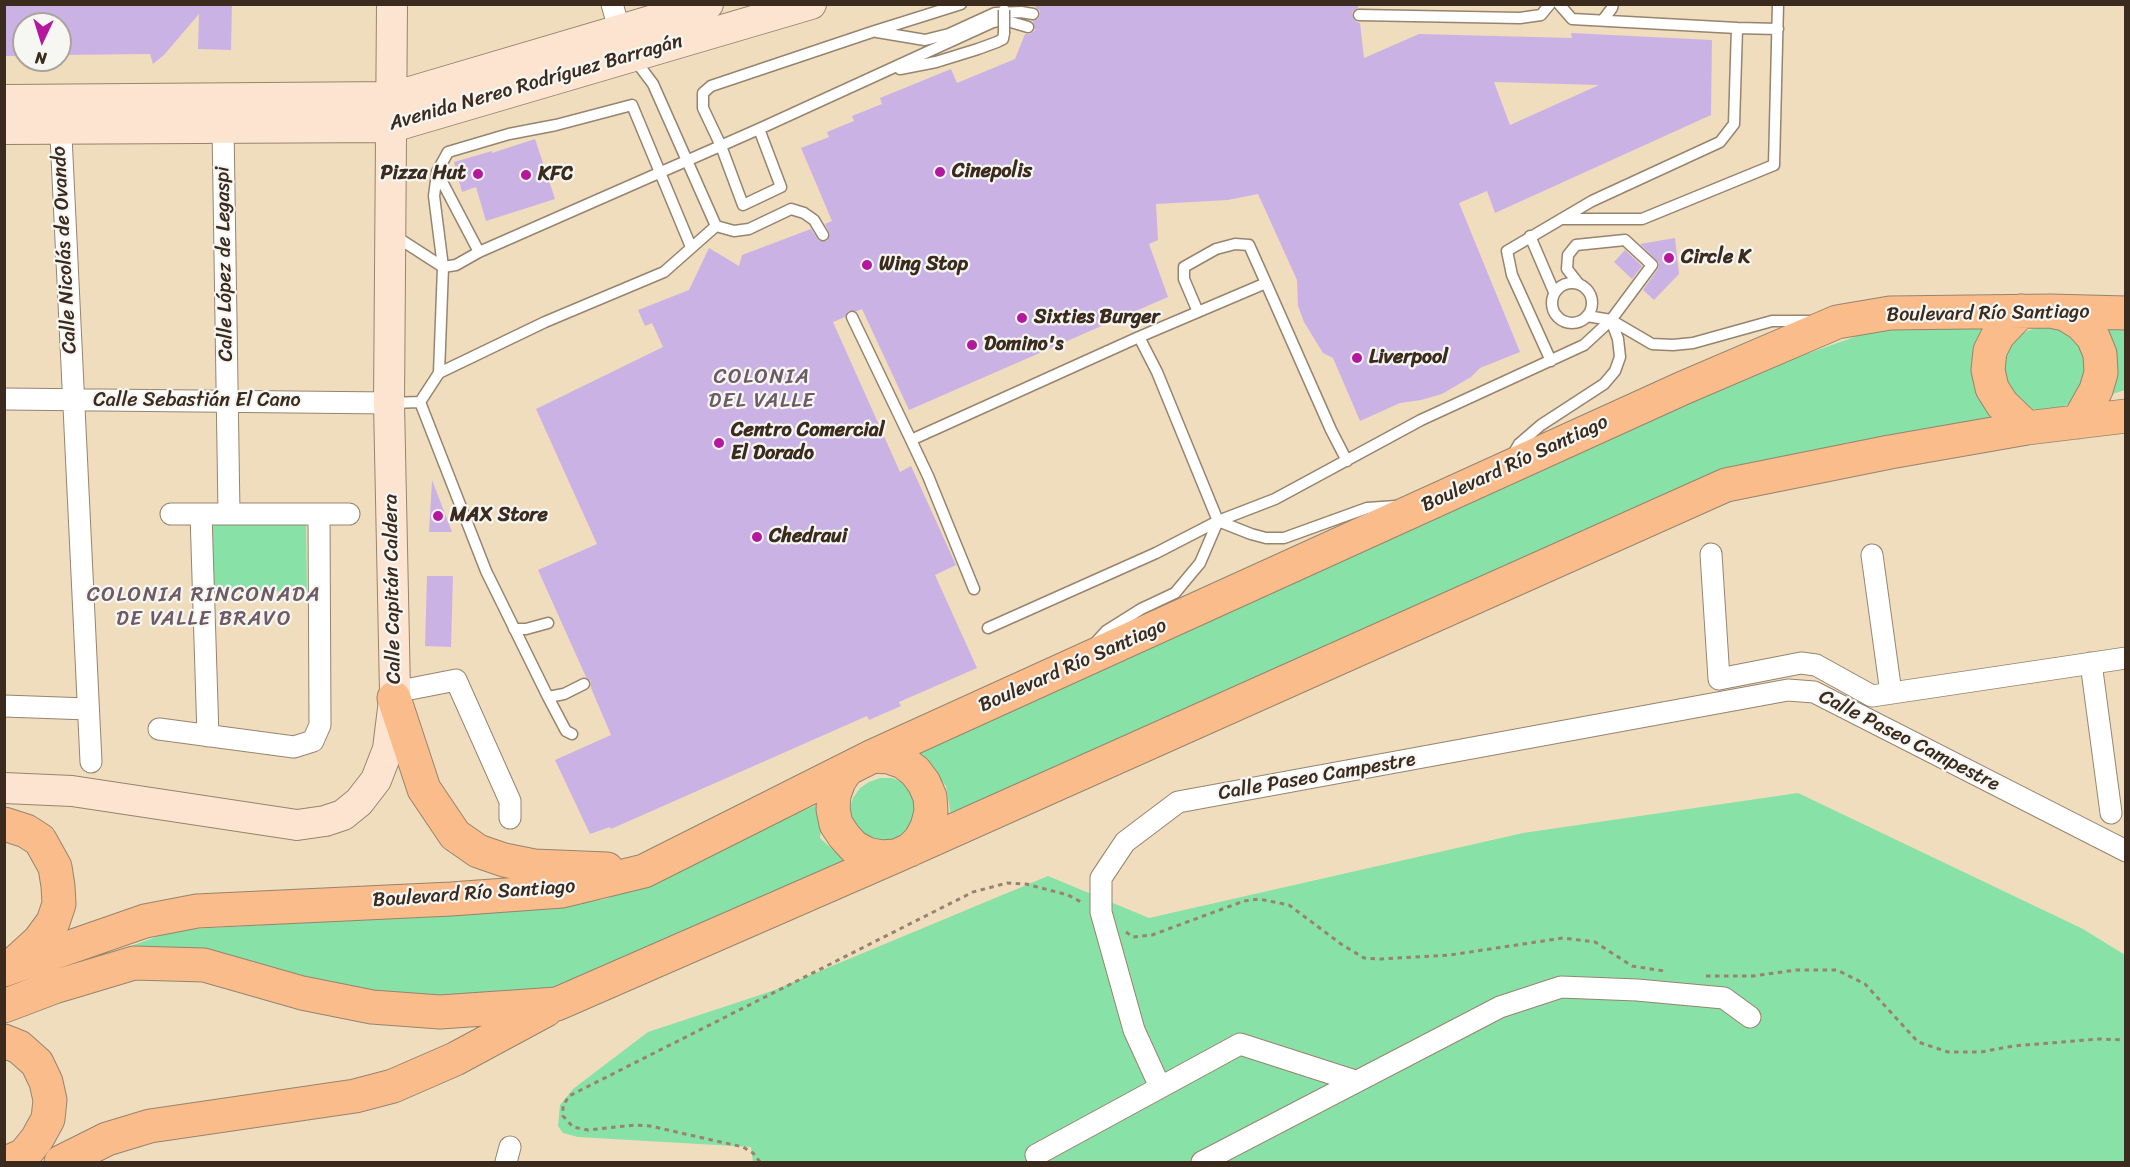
<!DOCTYPE html>
<meta charset="utf-8">
<style>
body{margin:0}
#map{position:relative;width:2130px;height:1167px;overflow:hidden;background:#f0ddbe;font-family:Sriracha,sans-serif}
canvas{display:block}
.frame{position:absolute;inset:0;border:6px solid #3b2a1e;pointer-events:none}
.north{position:absolute;left:12px;top:12px;width:60px;height:60px;box-sizing:border-box;background:#f6f6f2;border:2px solid #aba49d;border-radius:50%;rotate:184deg;font-size:16px;font-weight:700;line-height:24px;text-align:center;color:#3b2a1e}
.north::after{content:'';display:block;margin:auto;width:21px;height:27px;background:#b5179e;clip-path:polygon(50% 0,100% 100%,50% 72%,0 100%)}
</style>
<div id="map">
<canvas width="2130" height="1167"></canvas>
<div class="frame"></div>
<div class="north">N</div>
</div>
<script>
const context = document.querySelector('canvas').getContext('2d');
context.lineJoin = 'round';
function fillPath(path, color) {
  context.fillStyle = color;
  context.fill(path, 'evenodd');
}
function shape(rows) {
  const path = new Path2D();
  for (const r of rows) {
    if (r.length === 3) {
      path.moveTo(r[0] + r[2], r[1]);
      path.arc(r[0], r[1], r[2], 0, 2 * Math.PI);
      continue;
    }
    path.moveTo(r[0], r[1]);
    for (let i = 2; i < r.length; i += 2) path.lineTo(r[i], r[i + 1]);
  }
  return path;
}
function trace(path, color, width, dash) {
  context.strokeStyle = color;
  context.lineWidth = width;
  context.lineCap = dash ? 'butt' : 'round';
  context.setLineDash(dash || []);
  context.stroke(path);
}
function drawText(font, color, halo, rows, align = 'center') {
  context.font = font + ' Sriracha,sans-serif';
  context.lineWidth = 4.5;
  context.setLineDash([]);
  context.textBaseline = 'middle';
  context.strokeStyle = halo;
  context.fillStyle = color;
  for (const [text, x, y, turn = 0] of rows) {
    context.save();
    context.translate(x, y);
    context.rotate((+turn || 0) * Math.PI / 180);
    context.textAlign = isNaN(turn) ? turn : align;
    if (halo) context.strokeText(text, 0, 0);
    context.fillText(text, 0, 0);
    context.restore();
  }
}
fillPath(shape([
 [1992,326,2002,422,1728,474,951,816,946,786,918,754,1727,382,1877,329],
 [2102,326,2125,326,2125,390,2106,396],
 [2045,369,42],
 [306,523,307,591,205,592,205,524],
 [880,778,892,778,904,783,920,801,913,836,871,846,850,820,850,808,853,798,860,788,869,782],
 [1798,793,2083,929,2125,955,2125,1162,753,1162,751,1147,578,1137,563,1133,558,1126,560,1105,573,1089,648,1032,772,991,1048,876,1149,918,1523,833],
 [825,801,820,838,848,864,556,992,433,999,347,987,271,967,117,951,175,930,533,910,606,899]
]), '#88e1a6');
fillPath(shape([
 [4,4,232,4,231,50,198,49,199,14,164,55,153,64,150,54,60,55,60,24,24,24,24,56,4,56],
 [1036,4,1358,4,1358,8,1353,11,1352,15,1355,21,1360,23,1364,58,1419,34,1572,38,1571,33,1712,40,1711,115,1495,213,1487,191,1459,203,1520,352,1480,368,1471,377,1442,394,1421,400,1400,403,1360,421,1333,358,1323,353,1304,322,1298,306,1297,280,1258,194,1228,200,1156,204,1158,240,1149,244,1168,297,909,410,862,309,857,311,848,311,845,317,833,322,900,472,911,466,956,565,935,575,977,668,899,702,901,706,869,720,867,716,611,829,610,827,590,834,555,760,611,735,591,688,591,681,586,677,538,570,597,544,536,409,663,347,652,323,645,326,638,310,689,290,709,248,739,266,742,255,811,229,819,241,827,241,830,234,825,224,832,221,801,148,829,137,827,132,854,121,852,116,882,104,880,98,951,69,957,83,1015,59,1025,34,1030,34,1035,30,1033,21,1038,19,1040,15,1040,11,1035,7],
 [1494,82,1599,85,1510,125],
 [535,139,555,199,486,221,476,187,462,192,454,162,492,151,492,153],
 [1675,238,1679,274,1654,300,1643,290,1658,269,1659,263,1640,244],
 [1625,250,1642,266,1632,279,1614,262],
 [432,480,452,532,429,532],
 [427,576,453,576,451,647,425,646]
]), '#cbb2e5');
const lane = shape([
 [1359,15,1520,18,1541,15,1550,4],
 [1603,20,1612,8,1613,4],
 [1737,28,1778,29],
 [877,32,925,40,949,34,995,13,1021,12,1033,14],
 [635,60,653,84,716,226],
 [900,69,936,62,978,49,997,42,1003,39,1004,33],
 [759,129,781,187,743,205,721,146,703,108,703,93,711,86,872,32,961,4],
 [437,173,434,196,443,267,439,373],
 [1561,219,1642,219,1774,165,1778,4],
 [716,226,734,231,749,229,791,209,804,213,814,220,823,235],
 [395,236,443,267,456,265,479,252,759,129,993,22,1004,20,1028,27],
 [1530,236,1554,292],
 [479,252,437,172,448,152,509,134,556,125,632,105,691,247],
 [1572,303,20],
 [1198,312,1184,279,1184,267,1216,249,1235,244,1249,245,1266,283],
 [1587,316,1611,320,1652,344,1673,345,1693,343,1772,321,1809,321],
 [852,317,911,440],
 [1139,337,1266,283,1331,430,1347,461],
 [1551,361,1512,275,1507,251,1592,201,1720,142,1734,124,1737,28,1572,19,1559,4],
 [420,402,486,571,548,697,564,694,584,684],
 [420,402,439,373,545,322,664,272,716,226],
 [391,403,420,402],
 [1512,456,1519,444,1541,425,1604,384,1615,371,1620,357,1618,339,1611,320],
 [974,589,928,476,911,440,1139,337,1157,372,1218,521],
 [988,628,1156,553,1218,521,1275,499,1421,420,1584,345,1611,320,1652,265,1625,240,1576,245,1568,255,1567,269,1578,283],
 [514,629,526,629,548,623],
 [1096,642,1106,631,1141,609,1175,593,1200,563,1218,521,1251,534,1266,538,1284,538,1367,508,1396,506],
 [548,697,566,731,572,734]
]);
const street = shape([
 [612,4,620,32,625,41],
 [60,115,91,762],
 [223,127,229,513],
 [4,399,389,403],
 [171,514,349,514],
 [201,514,208,736],
 [1711,554,1719,679,1801,663,1816,665,1872,696,2126,658],
 [1872,555,1891,693],
 [2091,663,2111,813],
 [395,692,456,680,510,801,510,818],
 [4,706,88,709],
 [159,729,294,747,313,741,320,725,319,514],
 [1160,1087,1134,1030,1101,912,1101,878,1125,842,1178,802,1788,690,1814,692,2126,851],
 [1036,1155,1240,1044,1355,1081],
 [506,1162,510,1147],
 [1202,1162,1500,1007,1561,987,1637,990,1724,998,1750,1017]
]);
const secondary = shape([
 [4,100,393,97,708,4],
 [4,129,392,127,811,4],
 [4,788,72,791,297,825,325,821,343,815,359,802,376,780,388,749,395,692,389,403,392,4]
]);
const primary = shape([
 [2021,311,1998,335,1990,351,1988,370,1992,388,2002,404,2027,428],
 [2055,312,2065,314,2081,324,2093,337,2100,354,2101,373,2096,390,2078,422],
 [394,698,424,789,455,835,478,851,504,860,534,866,607,869],
 [873,756,889,757,903,762,915,771,924,783,930,797,931,812,927,827,920,840,910,850],
 [847,769,839,781,834,795,833,809,836,824,844,836,854,847,867,854,881,857,896,856],
 [4,824,26,831,40,840,55,867,58,886,59,904,53,922,39,941,16,962],
 [4,970,145,921,197,911,451,899,562,891,644,871,873,756,1683,388,1837,322,1890,313,2050,311,2126,313],
 [4,1006,54,987,134,963,204,965,302,993,372,1007,440,1012,557,1004,896,856,1726,485,1890,452,2027,428,2126,416],
 [4,1041,19,1047,37,1063,46,1082,50,1100,48,1119,37,1139,24,1155,8,1162],
 [61,1162,107,1139,150,1126,355,1096,393,1086,455,1059,546,1010]
]);
trace(lane, '#96846e', 13);
trace(street, '#96846e', 23);
trace(secondary, '#96846e', 32);
trace(primary, '#96846e', 35);
trace(shape([
 [1126,932,1133,937,1152,935,1244,901,1259,899,1289,905,1341,944,1364,958,1381,959,1450,955,1563,938,1595,942,1632,966,1664,971],
 [1706,976,1753,976,1796,970,1837,970,1865,984,1918,1042,1948,1052,1981,1052,2013,1046,2099,1039,2126,1040],
 [760,1162,753,1153,743,1147,650,1126,635,1125,588,1130,573,1127,563,1116,563,1106,569,1096,973,892,1007,883,1026,884,1068,895,1081,902]
]), '#96846e', 3, [4.5, 4.5]);
trace(lane, '#fff', 10);
trace(street, '#fff', 21);
trace(secondary, '#fde4d0', 30);
trace(primary, '#f9bc8a', 33);
const laneBridge = shape([
 [1004,10,1004,33]
]);
trace(laneBridge, '#96846e', 13, []);
trace(laneBridge, '#fff', 10);
for (const [x, y, r, color] of [
 [940,172,6,"#b5179e"],
 [478,174,6,"#b5179e"],
 [526,175,6,"#b5179e"],
 [1669,258,6,"#b5179e"],
 [867,265,6,"#b5179e"],
 [1022,318,6,"#b5179e"],
 [972,345,6,"#b5179e"],
 [1357,358,6,"#b5179e"],
 [719,443,6,"#b5179e"],
 [438,516,6,"#b5179e"],
 [757,537,6,"#b5179e"]
]) {
  const dot = new Path2D();
  dot.arc(x, y, r, 0, 2 * Math.PI);
  context.fillStyle = color;
  context.fill(dot);
  trace(dot, '#f6f6f2', 2);
}
drawText('20px', '#3b2a1e', '#f6f6f2', [
 ["Avenida Nereo Rodríguez Barragán",536,83,-16],
 ["Calle Nicolás de Ovando",65,250,-93],
 ["Calle López de Legaspi",225,264,-91],
 ["Boulevard Río Santiago",1988,314,-1],
 ["Calle Sebastián El Cano",197,401],
 ["Boulevard Río Santiago",1515,464,-25],
 ["Calle Capitán Caldera",393,589,-91],
 ["Boulevard Río Santiago",1073,666,-24],
 ["Calle Paseo Campestre",1909,741,27],
 ["Calle Paseo Campestre",1317,777,-10],
 ["Boulevard Río Santiago",474,894,-4]
]);
drawText('bold 20px', '#3b2a1e', '#f6f6f2', [
 ["Cinepolis",952,172],
 ["Pizza Hut",466,174,"right"],
 ["KFC",538,175],
 ["Circle K",1681,258],
 ["Wing Stop",879,265],
 ["Sixties Burger",1034,318],
 ["Domino's",984,345],
 ["Liverpool",1369,358],
 ["Centro Comercial",731,431],
 ["El Dorado",731,454],
 ["MAX Store",450,516],
 ["Chedraui",769,537]
], 'left');
context.letterSpacing = '1.5px';
drawText('21px', '#6d5a64', '#f6f6f2', [
 ["COLONIA",762,378],
 ["DEL VALLE",762,402],
 ["COLONIA RINCONADA",204,596],
 ["DE VALLE BRAVO",204,620]
]);
context.letterSpacing = '0px';
</script>
